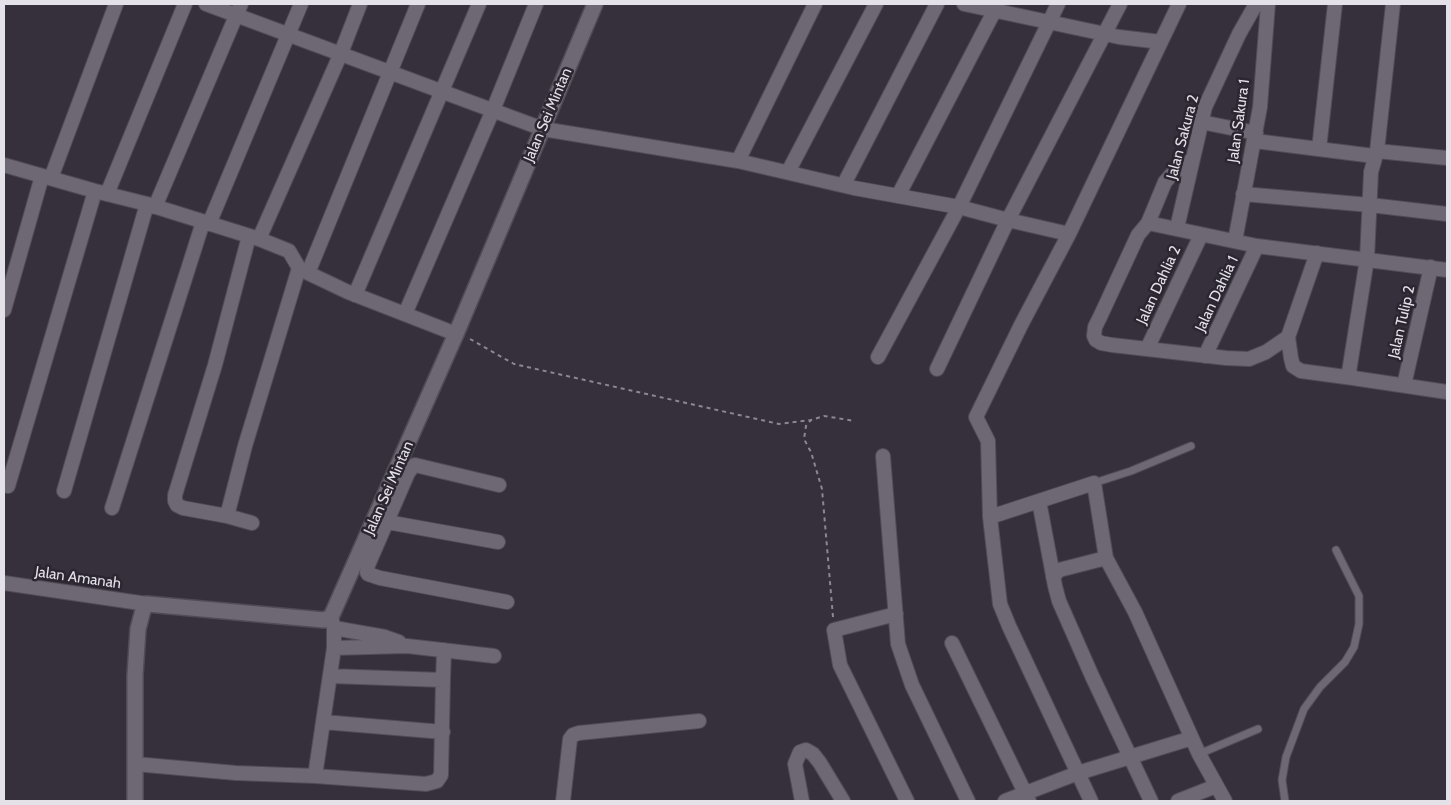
<!DOCTYPE html>
<style>
body{margin:0}
#map{position:relative;width:1451px;height:805px;overflow:hidden;background:#35303b;font-family:Cabin,sans-serif}
canvas{display:block}
.frame{position:absolute;inset:0;border:5px solid #e4e1e8;pointer-events:none}
</style>
<div id="map">
<canvas width="1451" height="805"></canvas>
<div class="frame"></div>
</div>
<script>
const context = document.querySelector('canvas').getContext('2d');
context.lineJoin = 'round';
function shape(rows) {
  const path = new Path2D();
  for (const r of rows) {
    path.moveTo(r[0], r[1]);
    for (let i = 2; i < r.length; i += 2) path.lineTo(r[i], r[i + 1]);
  }
  return path;
}
function trace(path, color, width, dash) {
  context.strokeStyle = color;
  context.lineWidth = width;
  context.lineCap = dash ? 'butt' : 'round';
  context.setLineDash(dash || []);
  context.stroke(path);
}
function drawText(font, color, halo, rows, align = 'center') {
  context.font = font + ' Cabin,sans-serif';
  context.lineWidth = 5;
  context.setLineDash([]);
  context.textBaseline = 'middle';
  context.strokeStyle = halo;
  context.fillStyle = color;
  for (const [text, x, y, turn = 0] of rows) {
    context.save();
    context.translate(x, y);
    context.rotate((+turn || 0) * Math.PI / 180);
    context.textAlign = isNaN(turn) ? turn : align;
    if (halo) context.strokeText(text, 0, 0);
    context.fillText(text, 0, 0);
    context.restore();
  }
}
const lane = shape([
 [1094,483,1131,471,1191,446],
 [1199,754,1258,729],
 [1285,801,1282,780,1286,757,1304,709,1320,687,1345,662,1354,647,1359,624,1359,596,1336,550]
]);
const street = shape([
 [206,4,543,129,738,161,854,188,959,207,1008,220,1069,234],
 [964,4,1119,37,1161,42],
 [1393,4,1377,151,1447,158],
 [1201,122,1256,133],
 [1255,141,1374,156],
 [1319,149,1335,4],
 [1377,151,1371,172,1367,259,1349,372,1353,378,1447,392],
 [738,161,815,4],
 [4,165,95,191,147,204,259,239,289,251,299,268,308,273,348,292,456,334],
 [788,172,876,4],
 [51,178,116,4],
 [844,184,937,4],
 [107,194,185,4],
 [1243,194,1370,205,1447,214],
 [898,196,998,4],
 [155,207,241,4],
 [1148,223,1165,182,1173,173,1193,159],
 [209,224,301,4],
 [1177,228,1205,107,1239,34,1256,4],
 [249,236,215,365,175,495,175,501,177,505,183,508,227,516,245,446,299,268],
 [259,239,341,53,360,4],
 [1235,241,1260,107,1268,4],
 [1317,253,1288,337,1291,358,1293,366,1301,371,1353,378],
 [308,273,418,4],
 [355,295,479,4],
 [4,310,42,176],
 [405,314,493,110,536,4],
 [1288,337,1266,352,1249,359,1226,358,1112,345,1101,343,1096,340,1094,336,1095,327,1100,317,1138,235,1148,223,1257,246,1447,270],
 [1147,349,1201,235],
 [1205,356,1257,246],
 [878,357,959,207,1058,4],
 [937,369,1008,220,1120,4],
 [1404,385,1431,267],
 [883,456,898,644,912,685,968,801],
 [499,485,415,465,413,466,408,473,368,565,367,572,368,574,380,578,507,602],
 [8,486,95,191],
 [64,491,147,204],
 [1039,501,1055,586,1059,601,1092,676,1151,801],
 [112,508,203,222],
 [227,516,252,523],
 [990,517,1094,483,1106,558,1135,612,1199,754,1225,801],
 [379,519,387,522,498,542],
 [1053,577,1059,570,1106,558],
 [4,583,147,604],
 [896,614,834,630,840,665,907,801],
 [334,628,385,637,399,642],
 [952,643,1029,801],
 [334,648,407,646,494,656],
 [330,676,443,680,441,775,437,781,426,784,315,776,334,648,334,628,331,617],
 [443,680,444,650],
 [323,722,443,732],
 [135,764,236,773,315,776],
 [563,801,570,739,573,735,579,733,699,721],
 [802,801,795,764,800,752,806,750,813,754,820,763,843,801],
 [1005,801,1078,773,1192,738],
 [1091,801,1009,626,1000,604,990,517,988,441,976,417,1021,325,1069,234,1179,4],
 [1178,801,1216,786]
]);
const secondary = shape([
 [135,801,135,675,138,629,143,610,147,604,324,620,331,617,456,334,595,4]
]);
trace(lane, '#504c55', 9);
trace(street, '#504c55', 16);
trace(secondary, '#504c55', 18);
trace(shape([
 [470,339,514,364,779,424,811,420],
 [833,617,822,489,811,452,804,439,806,426,811,420,824,416,855,421]
]), '#8c8891', 2, [4, 4]);
trace(lane, '#6d6874', 7);
trace(street, '#6d6874', 14);
trace(secondary, '#6d6874', 15);
drawText('15px', '#e4e1e8', '#2b2631', [
 ["Jalan Sei Mintan",548,115,-67],
 ["Jalan Sakura 1",1239,121,-82],
 ["Jalan Sakura 2",1183,137,-75],
 ["Jalan Dahlia 2",1159,285,-65],
 ["Jalan Dahlia 1",1217,294,-65],
 ["Jalan Tulip 2",1402,322,-77],
 ["Jalan Sei Mintan",389,488,-66],
 ["Jalan Amanah",78,578,8]
]);
</script>
